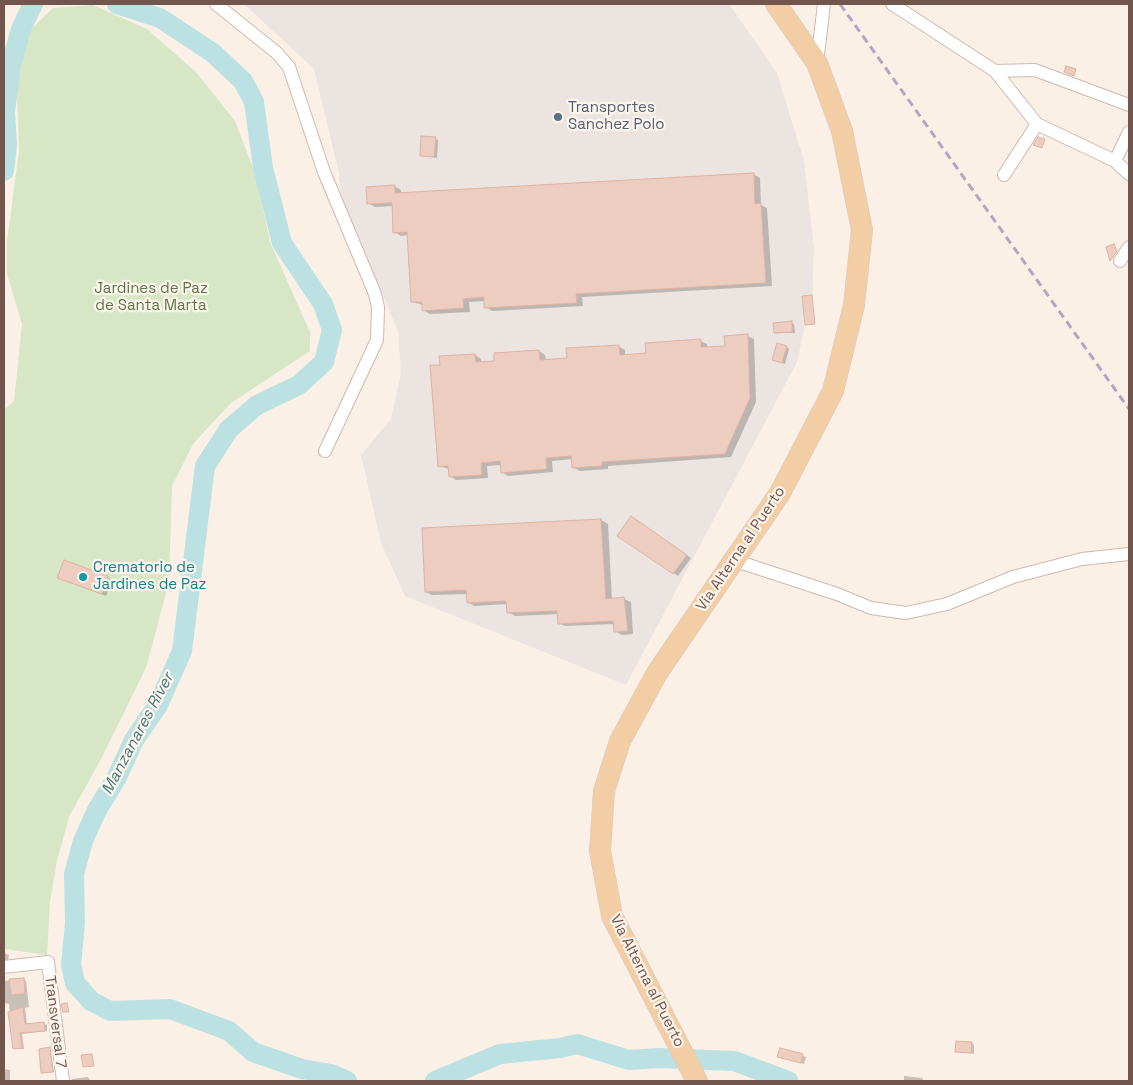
<!DOCTYPE html>
<meta charset="utf-8">
<style>
body{margin:0}
#map{position:relative;width:1133px;height:1085px;overflow:hidden;background:#faf0e6;font-family:"Space Grotesk",sans-serif}
canvas{display:block}
.frame{position:absolute;inset:0;border:5px solid #72564d;pointer-events:none}
</style>
<div id="map">
<canvas width="1133" height="1085"></canvas>
<div class="frame"></div>
</div>
<script>
const context = document.querySelector('canvas').getContext('2d');
context.lineJoin = 'round';
function fillPath(path, color) {
  context.fillStyle = color;
  context.fill(path, 'evenodd');
}
function shape(rows) {
  const path = new Path2D();
  for (const r of rows) {
    path.moveTo(r[0], r[1]);
    for (let i = 2; i < r.length; i += 2) path.lineTo(r[i], r[i + 1]);
  }
  return path;
}
function trace(path, color, width, dash) {
  context.strokeStyle = color;
  context.lineWidth = width;
  context.lineCap = dash ? 'butt' : 'round';
  context.setLineDash(dash || []);
  context.stroke(path);
}
function drawText(font, color, halo, rows, align = 'center') {
  context.font = font + ' "Space Grotesk",sans-serif';
  context.lineWidth = 4.5;
  context.setLineDash([]);
  context.textBaseline = 'middle';
  context.strokeStyle = halo;
  context.fillStyle = color;
  for (const [text, x, y, turn = 0] of rows) {
    context.save();
    context.translate(x, y);
    context.rotate((+turn || 0) * Math.PI / 180);
    context.textAlign = isNaN(turn) ? turn : align;
    if (halo) context.strokeText(text, 0, 0);
    context.fillText(text, 0, 0);
    context.restore();
  }
}
fillPath(shape([
 [244,4,729,4,777,73,804,161,814,248,812,295,802,296,805,325,797,362,626,685,405,596,381,543,361,455,391,419,401,373,398,331,341,197,339,173,314,69]
]), '#ebe4e0');
fillPath(shape([
 [93,5,147,29,196,72,235,121,255,173,270,242,310,332,310,351,231,403,193,444,172,486,169,582,146,668,101,759,69,817,57,861,50,902,47,955,4,949,4,410,14,401,22,324,7,274,7,242,19,151,16,60,28,32,53,8]
]), '#d7e7c6');
fillPath(shape([
 [435,139,438,140,437,158,421,155],
 [753,174,760,178,761,205,767,208,772,286,582,297,583,306,492,311,486,307,485,301,469,302,470,312,430,314,423,310,423,305,412,302,408,235,401,236,395,232,393,206,375,207,368,203,394,186,401,190,401,194],
 [791,323,794,324,795,333,775,333],
 [747,336,754,339,756,402,731,457,608,466,608,469,580,471,573,467,572,459,552,461,553,472,508,476,502,472,501,465,487,466,488,478,456,480,450,476,449,469,439,466,441,366,475,355,481,359,481,363,496,362,539,351,545,355,546,360,568,359,618,346,625,350,625,356,648,354,700,341,707,344,707,348,726,347],
 [787,347,789,349,785,364,773,360],
 [601,520,608,524,612,600,624,599,631,602,633,634,622,635,615,631,615,624,565,626,559,623,559,614,515,616,508,612,508,604,474,606,468,602,468,594,432,595,426,592,423,529],
 [636,520,691,558,678,576,619,536],
 [107,577,112,580,106,596,59,578],
 [4,953,9,955,8,960,4,962],
 [23,979,26,981,29,1007,25,1008,27,1025,44,1024,47,1025,47,1031,22,1034,24,1049,17,1049,14,1048,9,1004,4,1003,4,981],
 [972,1043,974,1045,974,1054,956,1051],
 [50,1048,54,1072,44,1073,43,1072],
 [780,1049,806,1057,804,1064,778,1057],
 [4,1069,10,1070,10,1081,4,1081],
 [904,1076,922,1078,924,1081,904,1081],
 [88,1077,91,1081,71,1081,72,1079]
]), '#0003');
trace(shape([
 [117,4,160,18,213,53,243,81,254,102,263,168,282,243,323,304,332,330,324,362,299,385,257,405,229,429,205,466,182,651,158,705,134,740,117,777,97,810,83,841,74,874,75,923,71,965,75,983,91,1001,110,1011,170,1009,229,1031,253,1052,302,1069,331,1074,347,1081],
 [4,171,7,146,5,112,11,65,21,29,33,4],
 [435,1081,500,1054,560,1048,577,1044,629,1060,659,1058,734,1061,788,1081]
]), '#bce1e2', 20);
const building = shape([
 [1066,66,1076,69,1074,76,1064,72,1066,66],
 [421,136,436,137,434,157,420,156,421,136],
 [1038,137,1045,139,1042,148,1033,145,1038,137],
 [754,173,755,204,761,203,766,283,576,294,577,303,484,308,484,297,463,299,464,308,422,311,422,302,411,302,407,232,393,233,392,203,367,204,366,187,395,185,395,193,754,173],
 [1114,244,1117,251,1110,261,1106,247,1114,244],
 [812,295,815,324,805,325,802,296,812,295],
 [792,321,792,332,774,333,773,323,792,321],
 [748,334,750,398,725,454,602,462,602,466,572,468,571,456,546,458,547,469,501,473,500,461,481,463,482,475,449,477,448,466,438,467,430,365,440,365,439,356,475,354,476,362,494,361,494,353,539,350,540,360,567,358,566,348,619,345,620,355,646,353,645,343,701,339,701,347,725,346,724,336,748,334],
 [777,343,787,346,782,363,772,360,777,343],
 [631,516,687,555,673,574,617,536,631,516],
 [601,519,606,599,624,597,628,631,614,632,613,621,558,624,557,611,507,613,506,601,467,603,466,590,425,592,422,528,601,519],
 [64,560,108,576,102,594,57,578,64,560],
 [24,978,25,994,11,995,9,979,24,978],
 [67,1003,69,1012,63,1012,61,1004,67,1003],
 [23,1007,25,1024,44,1022,45,1031,20,1033,22,1048,13,1049,8,1012,23,1007],
 [956,1041,972,1042,971,1053,955,1052,956,1041],
 [50,1047,53,1072,41,1073,39,1049,50,1047],
 [780,1048,803,1054,801,1063,777,1057,780,1048],
 [92,1054,94,1066,83,1067,81,1055,92,1054]
]);
fillPath(building, '#edcdc0');
trace(building, '#dfb3a2', 1);
const minor = shape([
 [216,4,277,53,289,67,324,172,375,294,378,307,377,340,325,451],
 [892,4,995,71,1037,124,1115,161,1129,174],
 [817,63,824,4],
 [995,71,1035,70,1129,105],
 [1115,161,1129,132],
 [1004,175,1037,124],
 [1120,261,1129,247],
 [733,560,837,594,871,608,906,613,947,604,1013,577,1082,559,1129,554],
 [4,967,48,962,63,1081]
]);
const primary = shape([
 [697,1081,612,916,600,851,604,791,620,741,657,673,780,493,833,391,854,305,862,230,842,131,817,63,776,4]
]);
trace(minor, '#cdbab0', 14);
trace(primary, '#d5ccca', 22);
trace(minor, '#fff', 12);
trace(primary, '#f3cda4', 21);
trace(shape([
 [840,4,1129,409]
]), '#b2a6c3', 3, [8, 5]);
for (const [x, y, r, color] of [
 [558,117,5,"#5c6f8a"],
 [83,577,5,"#0f9aa8"]
]) {
  const dot = new Path2D();
  dot.arc(x, y, r, 0, 2 * Math.PI);
  context.fillStyle = color;
  context.fill(dot);
  trace(dot, '#fdf5ec', 2);
}
drawText('15px', '#4e5e75', '#fdf5ec', [
 ["Transportes",568,108],
 ["Sanchez Polo",568,125]
], 'left');
drawText('15px', '#5a7746', '#fdf5ec', [
 ["Jardines de Paz",151,289],
 ["de Santa Marta",151,306]
]);
drawText('15px', '#72564d', '#fdf5ec', [
 ["Vía Alterna al Puerto",741,549,-56],
 ["Vía Alterna al Puerto",647,981,63],
 ["Transversal 7",55,1022,83]
]);
drawText('15px', '#0d838f', '#fdf5ec', [
 ["Crematorio de",93,568],
 ["Jardines de Paz",93,585]
], 'left');
drawText('italic 16px', '#46797c', '#fdf5ec', [
 ["Manzanares River",138,734,-62]
]);
</script>
